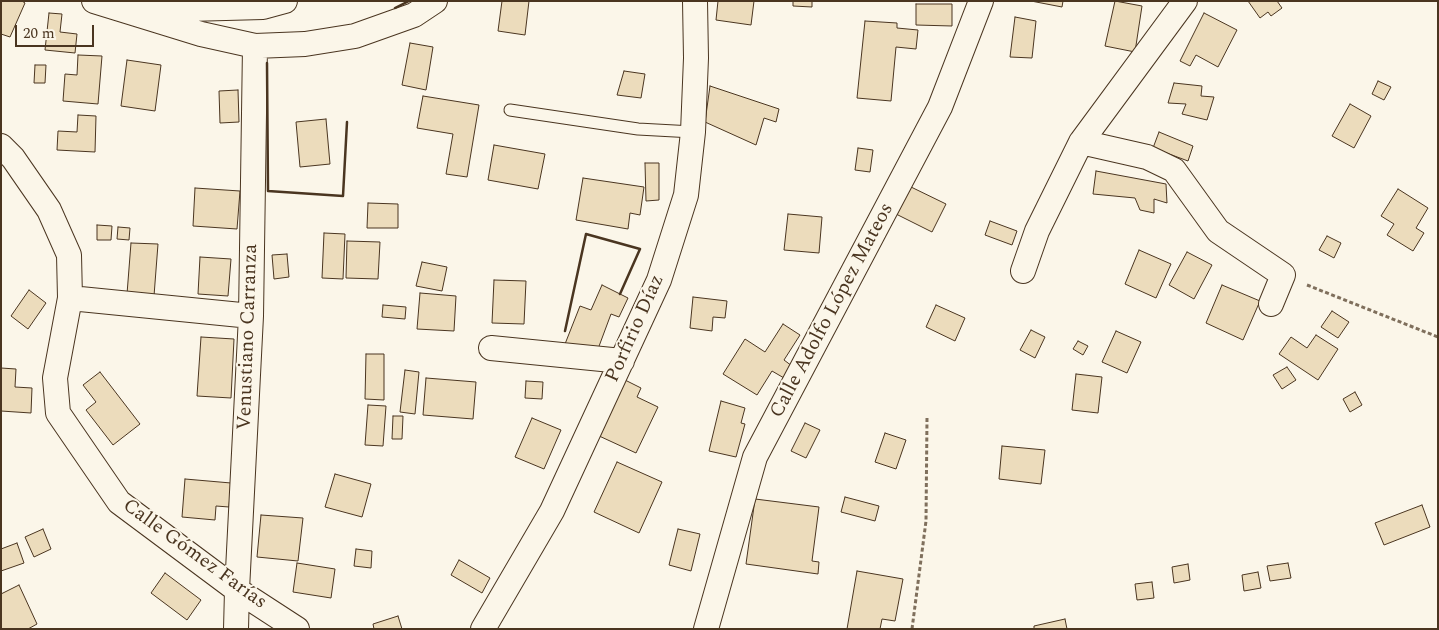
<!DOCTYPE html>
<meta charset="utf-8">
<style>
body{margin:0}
#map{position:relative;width:1439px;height:630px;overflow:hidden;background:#fbf6e9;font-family:Spectral,serif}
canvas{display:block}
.frame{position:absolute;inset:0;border:2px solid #4a3520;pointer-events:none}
.scale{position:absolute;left:15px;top:25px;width:79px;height:22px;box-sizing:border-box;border:2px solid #4a3520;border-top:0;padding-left:6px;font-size:15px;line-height:18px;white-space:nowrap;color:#4a3520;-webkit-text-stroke:4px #fbf6e9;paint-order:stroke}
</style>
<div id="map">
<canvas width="1439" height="630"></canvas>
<div class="frame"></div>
<div class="scale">20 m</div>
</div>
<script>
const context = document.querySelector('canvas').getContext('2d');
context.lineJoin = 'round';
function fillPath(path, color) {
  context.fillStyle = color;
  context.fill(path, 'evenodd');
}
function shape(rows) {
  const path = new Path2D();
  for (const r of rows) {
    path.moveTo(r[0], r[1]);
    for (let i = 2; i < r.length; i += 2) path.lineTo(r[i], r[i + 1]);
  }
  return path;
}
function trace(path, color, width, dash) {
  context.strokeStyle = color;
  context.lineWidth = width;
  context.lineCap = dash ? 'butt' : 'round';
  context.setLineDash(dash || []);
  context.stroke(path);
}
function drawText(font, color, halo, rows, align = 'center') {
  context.font = font + ' Spectral,serif';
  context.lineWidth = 4;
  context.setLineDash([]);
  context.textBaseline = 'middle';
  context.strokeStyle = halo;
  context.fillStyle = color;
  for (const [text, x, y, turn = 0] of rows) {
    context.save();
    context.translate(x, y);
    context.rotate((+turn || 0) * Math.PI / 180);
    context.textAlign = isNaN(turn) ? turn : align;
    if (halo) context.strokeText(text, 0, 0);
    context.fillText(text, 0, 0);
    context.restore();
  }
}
const building = shape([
 [1,1,22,1,25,3,10,37,1,34,1,1],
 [502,1,529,1,525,35,498,31,502,1],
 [718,1,754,1,751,25,716,20,718,1],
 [793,1,812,1,812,7,793,6,793,1],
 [1031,1,1063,1,1062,7,1031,1],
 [1115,1,1142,6,1135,52,1105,46,1115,1],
 [1248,1,1277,1,1282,8,1271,16,1268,12,1260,18,1248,1],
 [916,4,952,4,952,26,916,25,916,4],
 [49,13,62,14,60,32,77,34,75,53,45,50,49,13],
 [1204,13,1237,30,1218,67,1196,55,1190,66,1180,61,1204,13],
 [1015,17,1036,21,1032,58,1010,57,1015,17],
 [865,21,897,23,897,28,918,30,916,49,896,47,891,101,857,98,865,21],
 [410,43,433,47,426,90,402,85,410,43],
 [78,55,102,56,98,104,63,101,65,74,77,75,78,55],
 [127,60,161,65,155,111,121,106,127,60],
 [35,65,46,65,45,83,34,83,35,65],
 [624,71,645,74,641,98,617,95,624,71],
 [1378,81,1391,87,1384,100,1372,94,1378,81],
 [1174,83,1202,86,1201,96,1214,97,1207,120,1182,114,1186,104,1168,103,1174,83],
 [710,86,779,109,776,122,764,118,756,145,705,122,710,86],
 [238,90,239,122,220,123,219,91,238,90],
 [423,96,479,105,467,177,446,174,453,134,417,128,423,96],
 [1350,104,1371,116,1354,148,1332,136,1350,104],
 [78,115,96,116,95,152,57,150,58,131,77,132,78,115],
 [326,119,330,164,300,167,296,122,326,119],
 [1159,132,1193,146,1188,161,1153,148,1159,132],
 [494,145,545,154,538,189,488,180,494,145],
 [858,148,873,150,870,172,855,170,858,148],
 [645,163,659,163,659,200,646,201,645,163],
 [1096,171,1166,184,1167,203,1154,199,1154,213,1140,210,1135,198,1093,194,1096,171],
 [583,178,644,187,640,215,630,213,628,229,576,220,583,178],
 [909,186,946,204,932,232,896,214,909,186],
 [195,188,240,191,237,229,193,226,195,188],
 [1398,189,1428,208,1416,228,1424,233,1413,251,1387,235,1394,224,1381,216,1398,189],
 [368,203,398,204,398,228,367,228,368,203],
 [788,214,822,217,819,253,784,250,788,214],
 [990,221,1017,231,1012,245,985,235,990,221],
 [97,225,112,226,111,240,97,240,97,225],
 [118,227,130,228,129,240,117,239,118,227],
 [324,233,345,234,343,279,322,278,324,233],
 [1327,236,1341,243,1334,258,1319,250,1327,236],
 [347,241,380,242,378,279,346,278,347,241],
 [131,243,158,244,154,296,127,294,131,243],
 [1139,250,1171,264,1156,298,1125,284,1139,250],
 [1187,252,1212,265,1194,299,1169,285,1187,252],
 [287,254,289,277,274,279,272,255,287,254],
 [200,257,231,259,228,296,198,294,200,257],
 [422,262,447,267,442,291,416,286,422,262],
 [494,280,526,281,524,324,492,323,494,280],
 [602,285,628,298,619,317,611,314,595,357,565,344,580,306,591,310,602,285],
 [1222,285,1260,301,1243,340,1206,323,1222,285],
 [29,290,46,303,28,329,11,316,29,290],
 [420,293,456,296,454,331,417,329,420,293],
 [693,297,727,301,725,318,713,317,712,331,690,328,693,297],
 [383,305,406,307,405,319,382,317,383,305],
 [936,305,965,318,955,341,926,327,936,305],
 [1332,311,1349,322,1338,338,1321,327,1332,311],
 [783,324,800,335,784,360,792,366,784,378,772,371,757,395,723,374,745,339,765,352,783,324],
 [1031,330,1045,337,1035,358,1020,350,1031,330],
 [1116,331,1141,342,1127,373,1102,362,1116,331],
 [1316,335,1338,349,1318,380,1279,354,1291,337,1307,348,1316,335],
 [201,337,234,339,231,398,197,396,201,337],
 [1078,341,1088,346,1083,355,1073,349,1078,341],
 [366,354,384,354,384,400,365,399,366,354],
 [1287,367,1296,380,1282,389,1273,375,1287,367],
 [1,368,16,369,15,387,32,388,31,413,1,411,1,368],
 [405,370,419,372,415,414,400,412,405,370],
 [100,372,140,424,113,445,86,410,96,402,83,385,100,372],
 [1076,374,1102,377,1098,413,1072,410,1076,374],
 [426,378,476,382,473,419,423,415,426,378],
 [623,379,641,388,637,397,658,407,636,453,597,435,623,379],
 [526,381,543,382,542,399,525,398,526,381],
 [1355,392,1362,405,1350,412,1343,399,1355,392],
 [721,401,745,408,741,423,745,424,736,457,709,451,721,401],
 [368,405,386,406,383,446,365,445,368,405],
 [393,416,403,416,402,439,392,439,393,416],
 [532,418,561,430,544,469,515,457,532,418],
 [805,423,820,430,806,458,791,451,805,423],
 [885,433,906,440,896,469,875,462,885,433],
 [1002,446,1045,450,1041,484,999,479,1002,446],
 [617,462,662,482,639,533,594,512,617,462],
 [335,474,371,484,362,517,325,507,335,474],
 [185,479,231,483,229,507,216,506,215,520,182,517,185,479],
 [845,497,879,506,875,521,841,512,845,497],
 [755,499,819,507,812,561,819,562,818,574,746,564,755,499],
 [1422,505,1430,527,1384,545,1375,523,1422,505],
 [261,515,303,518,298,561,257,557,261,515],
 [43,529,51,549,34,557,25,537,43,529],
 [678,529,700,534,691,571,669,565,678,529],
 [17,543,24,563,1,571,1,549,17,543],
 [356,549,372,551,371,568,354,566,356,549],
 [459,560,490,578,482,593,451,575,459,560],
 [297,563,335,569,331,598,293,592,297,563],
 [1288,563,1291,578,1270,581,1267,566,1288,563],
 [1188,564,1190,580,1174,583,1172,567,1188,564],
 [857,571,903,579,895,621,882,619,880,629,847,629,857,571],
 [1258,572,1261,588,1244,591,1242,575,1258,572],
 [165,573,201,600,187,620,151,593,165,573],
 [1152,582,1154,598,1137,600,1135,584,1152,582],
 [19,585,37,624,28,629,1,629,1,594,19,585],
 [398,616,402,629,374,629,373,624,398,616],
 [1065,619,1067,629,1034,629,1034,626,1065,619]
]);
fillPath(building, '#ecdcbc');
trace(building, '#4a3520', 1);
const service = shape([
 [510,110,638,129,693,132]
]);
const minor = shape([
 [94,1,201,34,255,46,305,44,355,36,414,15,435,1],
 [143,8,188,9,263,7,285,1],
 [1081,142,1147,157,1174,170,1218,231,1283,275,1271,304],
 [1,146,13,158,49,210,69,255,70,298,55,378,58,413,119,502,237,590,297,629],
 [1023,271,1037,231,1081,142,1185,1],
 [70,298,251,316],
 [491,348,622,361],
 [236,629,237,590,251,316,255,46],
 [483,629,552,511,659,280,686,195,693,132,696,58,695,1],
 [706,629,755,457,940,107,981,1]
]);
trace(service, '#4a3520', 13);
trace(minor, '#4a3520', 26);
trace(shape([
 [1307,285,1438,337],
 [912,629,926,521,927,418]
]), '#7f6f5c', 3, [4, 2.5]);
trace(service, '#fbf6e9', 11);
trace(minor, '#fbf6e9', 24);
trace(shape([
 [395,8,409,1],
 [267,63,268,191,343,196,347,122],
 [565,331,586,234,640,249,620,294]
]), '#4a3520', 2.5);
drawText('20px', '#4a3520', '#fbf6e9', [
 ["Calle Adolfo López Mateos",833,311,-62],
 ["Porfirio Díaz",636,329,-66],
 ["Venustiano Carranza",249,337,-88],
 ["Calle Gómez Farías",194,555,36]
]);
</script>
